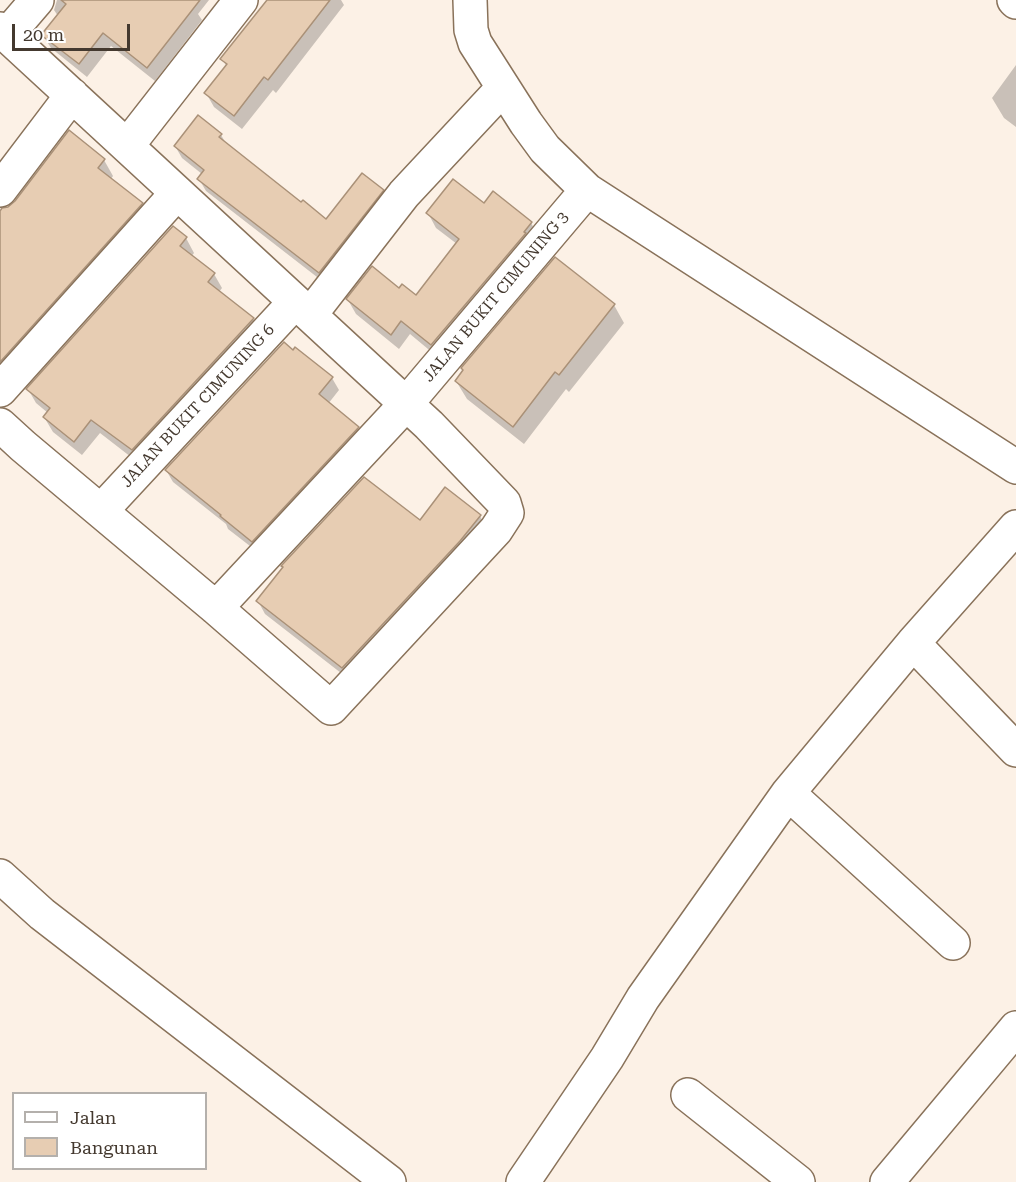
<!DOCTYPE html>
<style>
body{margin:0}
#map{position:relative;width:1016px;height:1182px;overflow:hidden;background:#fcf1e6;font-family:"Roboto Serif",serif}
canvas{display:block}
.legend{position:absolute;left:12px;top:1092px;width:195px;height:78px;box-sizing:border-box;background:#fff;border:2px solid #b4b0ac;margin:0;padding:8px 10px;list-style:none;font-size:18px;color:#44392f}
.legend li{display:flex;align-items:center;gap:12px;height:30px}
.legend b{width:30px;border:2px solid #b4b0ac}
.scale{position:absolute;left:12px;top:24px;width:118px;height:27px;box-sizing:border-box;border:3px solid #44392f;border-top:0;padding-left:8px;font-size:18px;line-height:21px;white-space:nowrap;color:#44392f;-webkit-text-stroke:4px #fff;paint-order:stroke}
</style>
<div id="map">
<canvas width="1016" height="1182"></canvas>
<ul class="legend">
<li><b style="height:8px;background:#fff"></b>Jalan</li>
<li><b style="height:16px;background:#e7cdb3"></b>Bangunan</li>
</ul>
<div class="scale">20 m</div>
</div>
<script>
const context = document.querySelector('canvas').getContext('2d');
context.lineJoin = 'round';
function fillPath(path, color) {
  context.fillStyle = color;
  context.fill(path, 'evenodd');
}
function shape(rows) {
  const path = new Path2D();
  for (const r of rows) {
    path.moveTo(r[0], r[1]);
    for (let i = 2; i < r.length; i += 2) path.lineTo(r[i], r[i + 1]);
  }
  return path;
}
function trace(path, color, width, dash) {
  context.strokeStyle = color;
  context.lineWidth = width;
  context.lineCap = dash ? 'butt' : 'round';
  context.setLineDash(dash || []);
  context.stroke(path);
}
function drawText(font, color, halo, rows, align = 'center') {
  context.font = font + ' "Roboto Serif",serif';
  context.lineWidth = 6;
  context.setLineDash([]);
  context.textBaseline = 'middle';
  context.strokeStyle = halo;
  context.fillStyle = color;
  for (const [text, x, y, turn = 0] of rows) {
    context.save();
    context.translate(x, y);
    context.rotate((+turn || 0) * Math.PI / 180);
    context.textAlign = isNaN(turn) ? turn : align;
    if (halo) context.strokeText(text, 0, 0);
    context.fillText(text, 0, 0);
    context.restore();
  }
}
fillPath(shape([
 [57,0,209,0,198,14,202,20,155,81,111,46,87,77,51,48,43,35,58,16,54,10],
 [269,0,341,0,344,5,276,93,273,90,242,129,214,107,206,93,227,67,222,59],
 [1016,65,1016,127,1004,118,992,98],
 [221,135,227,145,301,204,326,221,383,191,390,203,326,284,206,191,199,179,202,174,182,158,175,146],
 [104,160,113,176,111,179,142,204,151,220,0,375,0,218],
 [484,205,531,223,539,237,440,359,410,334,399,349,356,314,348,300,399,290,416,297,457,244,436,228,428,213],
 [173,228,186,238,194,253,191,257,214,274,222,288,219,292,253,319,261,334,140,464,100,433,82,455,53,432,44,417,48,413,36,403,28,389],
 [614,305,624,323,569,392,566,389,524,444,467,399,456,381],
 [332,378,339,390,328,404,358,428,365,440,259,553,228,529,226,524,173,482,166,470],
 [480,516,487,529,350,680,265,614,258,601,284,568,421,522]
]), '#0003');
const building = shape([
 [61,0,200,0,147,68,103,33,79,64,41,35,66,4,61,0],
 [267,0,330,0,268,80,264,77,234,116,204,93,227,64,220,59,267,0],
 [198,115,222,134,219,137,301,202,303,200,326,219,362,173,384,190,319,273,197,179,204,170,174,146,198,115],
 [69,130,105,159,98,168,143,203,0,362,0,211,2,208,8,207,15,201,69,130],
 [453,179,484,203,493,191,532,222,524,232,526,233,431,345,401,321,391,335,346,299,372,266,399,288,402,284,416,295,459,239,426,213,453,179],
 [173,226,187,237,180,246,215,273,208,282,254,318,132,450,91,420,74,442,43,417,50,408,26,389,173,226],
 [555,257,615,304,559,375,555,372,513,427,455,381,463,370,461,368,555,257],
 [284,342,293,350,295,347,333,377,319,394,359,427,252,542,220,516,221,515,165,470,284,342],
 [364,477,420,520,445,487,481,515,460,541,342,668,256,601,283,567,281,566,364,477]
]);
fillPath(building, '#e7cdb3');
trace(building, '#aa9178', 1.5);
const minor = shape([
 [470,0,471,30,475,43,526,123,545,149,587,190,1016,467],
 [1014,0,1016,2],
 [0,29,429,425,504,503,507,513,496,530,331,708,216,608,23,446,0,425],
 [7,35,37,0],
 [127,146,241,0],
 [0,190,72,95],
 [310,315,404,194,503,88],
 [0,390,177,193],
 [101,511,295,302],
 [216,608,406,404,587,190],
 [913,643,1016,750],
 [788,793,953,943],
 [0,876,42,914,389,1182],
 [688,1095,798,1182],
 [523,1182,607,1058,643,998,788,793,913,643,1016,527],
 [887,1182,1016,1028]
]);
trace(minor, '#89725a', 36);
trace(minor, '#fff', 33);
drawText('16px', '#44392f', '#fff', [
 ["JALAN BUKIT CIMUNING 3",496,297,-50],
 ["JALAN BUKIT CIMUNING 6",198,406,-47]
]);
</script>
